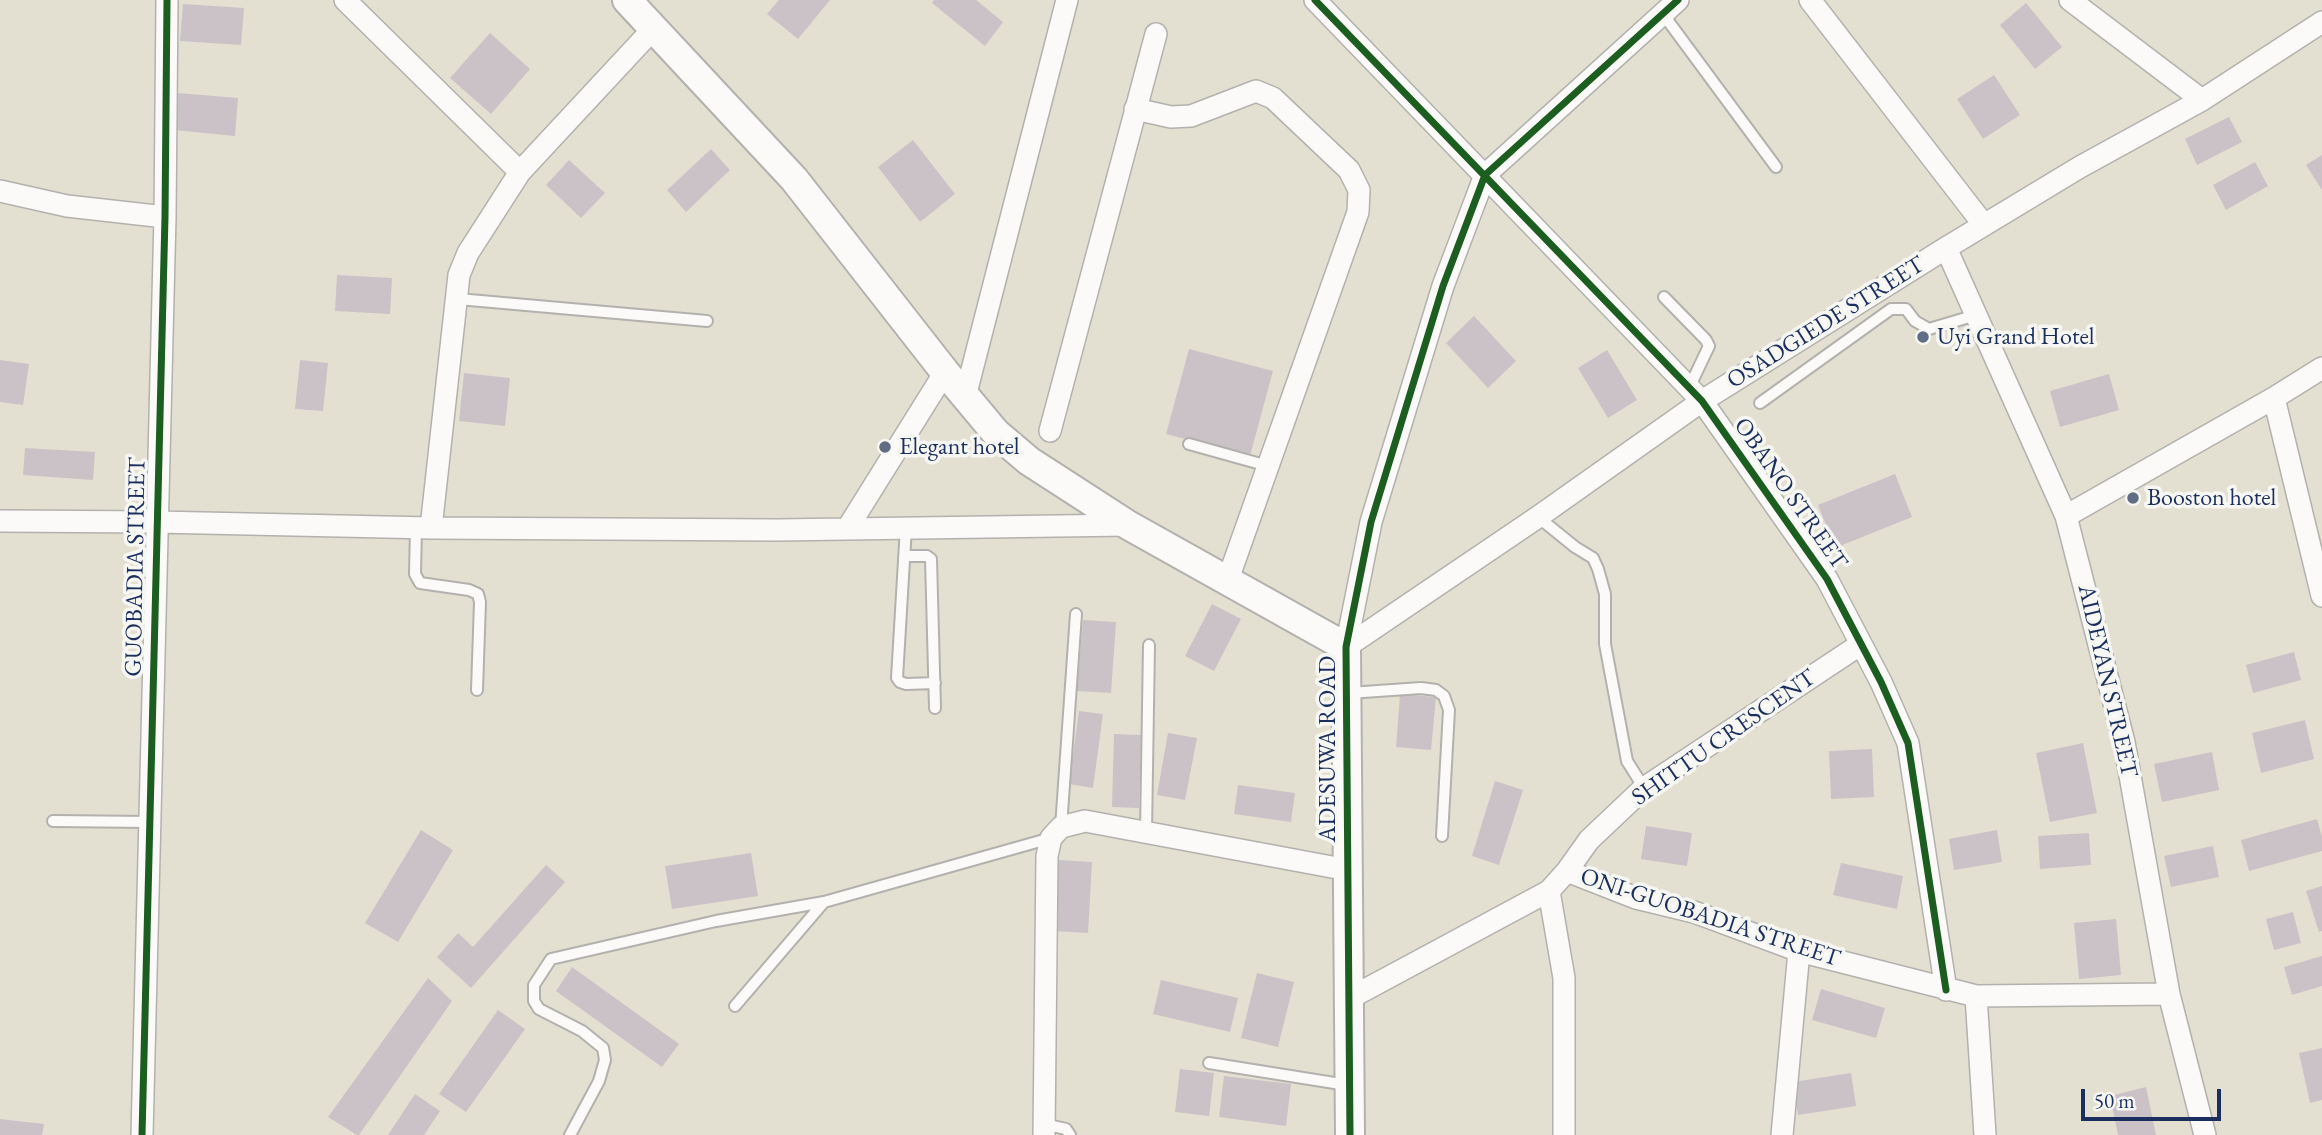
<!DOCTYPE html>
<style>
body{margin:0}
#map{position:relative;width:2322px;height:1135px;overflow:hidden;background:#e4e0d1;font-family:"EB Garamond",serif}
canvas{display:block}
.scale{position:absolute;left:2081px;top:1089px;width:140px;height:32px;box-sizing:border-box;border:4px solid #1b2f5e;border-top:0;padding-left:9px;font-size:21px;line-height:24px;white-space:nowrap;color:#1b2f5e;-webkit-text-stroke:5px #f6f6f2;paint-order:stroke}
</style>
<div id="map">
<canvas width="2322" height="1135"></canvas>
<div class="scale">50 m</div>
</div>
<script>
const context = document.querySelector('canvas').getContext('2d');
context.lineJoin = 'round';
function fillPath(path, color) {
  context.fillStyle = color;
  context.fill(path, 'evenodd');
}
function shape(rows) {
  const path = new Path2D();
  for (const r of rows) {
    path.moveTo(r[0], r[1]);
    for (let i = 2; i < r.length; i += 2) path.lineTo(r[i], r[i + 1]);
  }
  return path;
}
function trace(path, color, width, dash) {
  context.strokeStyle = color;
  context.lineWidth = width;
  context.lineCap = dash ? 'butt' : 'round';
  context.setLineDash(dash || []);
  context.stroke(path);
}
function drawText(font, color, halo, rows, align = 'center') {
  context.font = font + ' "EB Garamond",serif';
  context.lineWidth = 7;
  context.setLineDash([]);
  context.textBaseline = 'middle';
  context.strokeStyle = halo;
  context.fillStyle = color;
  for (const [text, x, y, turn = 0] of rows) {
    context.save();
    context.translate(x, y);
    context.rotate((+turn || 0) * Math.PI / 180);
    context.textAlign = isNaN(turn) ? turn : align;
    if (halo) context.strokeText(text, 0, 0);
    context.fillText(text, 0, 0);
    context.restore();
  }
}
fillPath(shape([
 [779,0,830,0,798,39,767,14],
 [934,0,976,0,1003,22,985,46,932,3],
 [2026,3,2062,47,2035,69,2000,25],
 [183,4,244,8,241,45,180,41],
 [490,33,530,69,491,114,450,78],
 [1994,75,2020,115,1983,139,1957,99],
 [178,93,238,98,235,136,174,130],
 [2229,117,2242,142,2197,165,2185,139],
 [913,140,955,194,920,222,878,167],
 [711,149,730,170,686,212,667,190],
 [2322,155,2322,190,2306,165],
 [569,160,605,193,581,218,546,185],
 [2255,162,2268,186,2226,210,2213,185],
 [337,275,392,278,390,314,335,311],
 [1474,316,1516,361,1488,388,1446,343],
 [1189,349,1273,371,1250,456,1166,434],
 [1607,350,1637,400,1608,418,1578,368],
 [0,360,29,364,23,405,0,402],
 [300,360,328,363,323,411,295,409],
 [464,373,510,378,505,426,459,421],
 [2109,374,2119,410,2060,427,2050,391],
 [25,448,95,452,93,480,23,475],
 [1895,474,1912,517,1835,548,1818,505],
 [1212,604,1241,619,1214,671,1185,656],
 [1083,620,1116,622,1111,693,1077,691],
 [2294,652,2301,680,2253,693,2246,665],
 [1400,694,1436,697,1431,750,1396,747],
 [1079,711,1103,714,1093,788,1069,784],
 [2305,720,2314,759,2261,773,2252,733],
 [1168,733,1197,738,1185,800,1157,795],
 [1114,734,1141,735,1139,808,1112,807],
 [2083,743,2097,813,2050,822,2036,753],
 [1872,749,1874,797,1831,799,1829,751],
 [2212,752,2219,790,2162,802,2154,764],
 [1495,781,1523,790,1499,865,1472,856],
 [1238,785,1295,793,1291,822,1234,814],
 [2317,819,2322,837,2322,851,2249,871,2241,840],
 [1646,826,1692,833,1687,866,1641,859],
 [421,830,453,850,398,942,365,923],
 [1997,830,2002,862,1954,870,1949,839],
 [2089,833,2091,865,2040,869,2038,836],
 [2213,846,2219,877,2171,887,2164,856],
 [751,853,758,896,672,909,665,866],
 [1058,860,1092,862,1088,933,1054,931],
 [1841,863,1903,876,1897,909,1833,895],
 [546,865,565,882,471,988,437,957,458,933,473,947],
 [2322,886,2322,931,2319,932,2306,891],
 [2293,912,2301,943,2274,950,2266,919],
 [2116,919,2121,975,2079,979,2074,923],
 [2322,956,2322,986,2292,995,2284,967],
 [572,967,679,1044,662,1067,556,991],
 [1257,973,1294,982,1278,1047,1241,1038],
 [428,978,452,1001,359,1135,357,1135,328,1117],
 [1161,980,1238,998,1230,1032,1153,1014],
 [1821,989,1885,1008,1876,1038,1812,1020],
 [498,1010,525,1029,466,1112,439,1094],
 [2322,1048,2322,1100,2310,1103,2299,1053],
 [1180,1069,1214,1073,1209,1116,1175,1112],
 [1851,1073,1856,1106,1798,1115,1793,1082],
 [1224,1076,1291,1084,1286,1126,1219,1117],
 [2146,1087,2156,1135,2118,1135,2110,1096],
 [415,1094,440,1111,424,1135,388,1135],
 [0,1119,44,1124,42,1135,0,1135]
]), '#cac2c7');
const service = shape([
 [1663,14,1776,167],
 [1664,297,1706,340,1709,346,1689,388],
 [458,299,707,321],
 [1760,403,1891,309,1906,309,1915,321,1929,329,1976,315],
 [1189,444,1268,466],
 [1538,517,1575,547,1593,558,1598,569,1605,594,1605,644,1627,761,1644,788],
 [906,527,897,678,900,682,906,684,935,683],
 [416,528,415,574,420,583,469,590,478,594,480,602,477,690],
 [904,556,927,556,931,559,935,708],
 [1349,693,1421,688,1436,690,1444,696,1449,710,1442,836],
 [53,821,149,822],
 [1061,827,1076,614],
 [1146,832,1149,645],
 [735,1006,824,902],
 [1209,1063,1347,1085],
 [1044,1124,1066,1129,1070,1135],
 [570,1135,599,1081,605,1060,603,1048,582,1031,539,1009,534,1001,534,985,551,959,716,921,824,902,1051,838]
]);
const minor = shape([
 [345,0,520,172],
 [1315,0,1702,401,1827,579,1881,682,1908,743,1946,990],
 [1810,0,1984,225],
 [2070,0,2202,100],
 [1135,109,1171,117,1191,116,1256,91,1273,98,1349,170,1359,190,1358,212,1227,582],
 [0,191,67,206,165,217],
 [1946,248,2066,516,2124,742,2169,994,2205,1135],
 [965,397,1067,0],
 [2274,398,2322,596],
 [1050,431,1156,34],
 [2066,516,2274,398,2322,368],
 [0,521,157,522,431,528,777,530,1128,525],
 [431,528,459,275,468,253,520,172,653,29],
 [847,529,945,372],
 [1346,647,1538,517,1702,401,1946,248,2080,167,2202,100,2322,22],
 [1346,647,1371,522,1443,286,1485,175,1678,0],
 [1567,871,1589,840,1644,788,1861,644],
 [1549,891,1564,978,1564,1135],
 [1350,998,1549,891,1567,871,1636,898,1694,912,1799,951,1976,996],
 [142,1135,165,217,167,0],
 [1044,1135,1047,856,1051,838,1061,827,1085,821,1348,870],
 [1782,1135,1799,951],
 [1985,1135,1976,996,2169,994]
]);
const tertiary = shape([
 [627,0,794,179,945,372,996,433,1029,461,1128,525,1346,647,1350,1135]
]);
trace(service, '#b2b1ad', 14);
trace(minor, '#b2b1ad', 24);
trace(tertiary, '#b2b1ad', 32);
trace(service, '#fbfaf8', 10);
trace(minor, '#fbfaf8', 21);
trace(tertiary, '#fbfaf8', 28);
trace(shape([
 [1315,0,1702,401,1827,579,1881,682,1908,743,1946,990],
 [142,1135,165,217,167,0],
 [1350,1135,1346,647,1371,522,1443,286,1485,175,1678,0]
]), '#1b5e20', 7);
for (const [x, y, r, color] of [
 [1923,337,7,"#616d86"],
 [885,447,7,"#616d86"],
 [2133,498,7,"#616d86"]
]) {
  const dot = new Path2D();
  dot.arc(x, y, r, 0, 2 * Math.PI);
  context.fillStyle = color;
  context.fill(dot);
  trace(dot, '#f6f6f2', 2.5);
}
drawText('24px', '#1b2f5e', '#f6f6f2', [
 ["OSADGIEDE STREET",1826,323,-32],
 ["OBANO STREET",1790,494,55],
 ["GUOBADIA STREET",136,567,-89],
 ["AIDEYAN STREET",2107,681,77],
 ["SHITTU CRESCENT",1724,738,-35],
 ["ADESUWA ROAD",1328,749,-90],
 ["ONI-GUOBADIA STREET",1710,918,18]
]);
drawText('24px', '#1b2f5e', '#f6f6f2', [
 ["Uyi Grand Hotel",1937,337],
 ["Elegant hotel",899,447],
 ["Booston hotel",2147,498]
], 'left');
</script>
